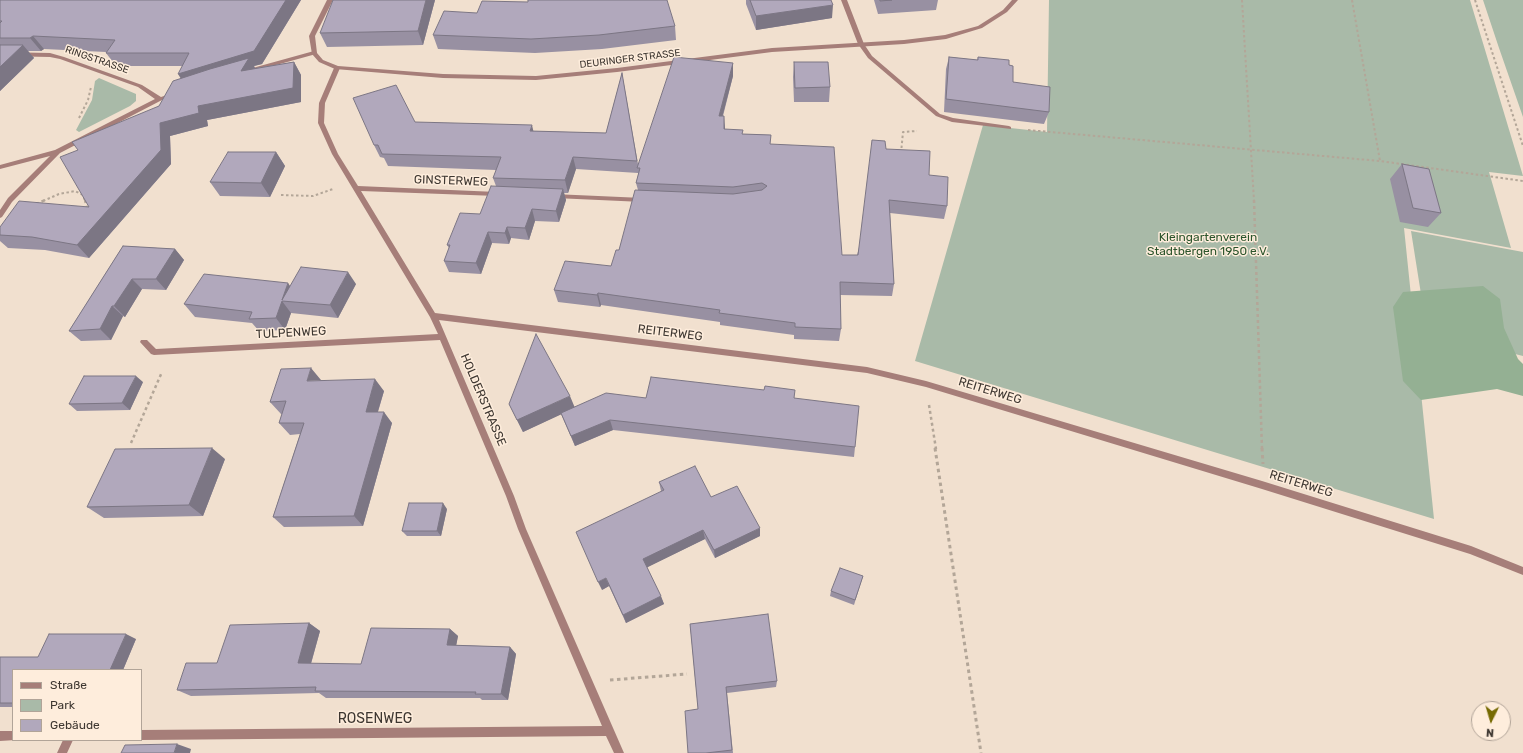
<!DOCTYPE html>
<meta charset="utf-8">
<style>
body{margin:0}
#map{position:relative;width:1523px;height:753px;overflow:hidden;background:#f1e0cf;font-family:Rubik,sans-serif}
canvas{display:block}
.legend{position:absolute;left:12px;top:669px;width:130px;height:72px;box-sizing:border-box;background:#feeddc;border:1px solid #b1a498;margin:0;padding:5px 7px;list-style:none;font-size:12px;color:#3e3731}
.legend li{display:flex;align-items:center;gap:8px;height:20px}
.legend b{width:20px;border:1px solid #b1a498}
.north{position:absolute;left:1471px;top:701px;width:40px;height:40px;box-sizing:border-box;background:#feeddc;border:1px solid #b1a498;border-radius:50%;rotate:185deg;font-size:11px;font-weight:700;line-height:16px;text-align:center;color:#3e3731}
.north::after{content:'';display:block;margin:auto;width:14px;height:18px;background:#766a02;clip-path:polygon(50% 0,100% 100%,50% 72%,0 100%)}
</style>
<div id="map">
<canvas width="1523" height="753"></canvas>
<ul class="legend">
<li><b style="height:5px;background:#a67e79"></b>Straße</li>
<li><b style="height:11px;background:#a9baa8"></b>Park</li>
<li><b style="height:11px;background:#b1a8bc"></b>Gebäude</li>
</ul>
<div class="north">N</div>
</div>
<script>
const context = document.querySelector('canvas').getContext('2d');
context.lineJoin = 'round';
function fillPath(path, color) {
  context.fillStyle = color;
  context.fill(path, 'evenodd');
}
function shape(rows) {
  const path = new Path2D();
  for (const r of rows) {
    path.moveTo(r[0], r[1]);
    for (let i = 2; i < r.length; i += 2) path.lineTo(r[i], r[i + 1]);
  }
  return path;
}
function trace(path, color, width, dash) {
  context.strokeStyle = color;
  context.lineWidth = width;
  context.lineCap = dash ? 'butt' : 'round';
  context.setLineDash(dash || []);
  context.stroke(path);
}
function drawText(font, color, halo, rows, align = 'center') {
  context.font = font + ' Rubik,sans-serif';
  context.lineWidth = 3;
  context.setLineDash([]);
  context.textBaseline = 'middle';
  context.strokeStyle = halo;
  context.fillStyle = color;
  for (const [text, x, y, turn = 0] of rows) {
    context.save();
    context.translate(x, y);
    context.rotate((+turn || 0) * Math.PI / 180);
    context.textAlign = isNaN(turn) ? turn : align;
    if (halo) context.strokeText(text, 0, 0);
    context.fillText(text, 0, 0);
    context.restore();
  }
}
fillPath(shape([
 [1049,0,1470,0,1523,176,1489,172,1511,248,1404,228,1434,519,915,361,983,125,1047,132],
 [1483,0,1523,0,1523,117,1499,48],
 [99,78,136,94,136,101,130,106,79,132,76,130,92,100,95,81],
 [1411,231,1523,252,1523,356,1427,332]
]), '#a9baa8');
fillPath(shape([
 [1483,286,1500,299,1504,328,1518,359,1523,364,1523,396,1497,389,1421,400,1403,381,1393,307,1403,292]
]), '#94b093');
trace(shape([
 [1242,0,1254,201],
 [1352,0,1380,161],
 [1475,0,1523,146],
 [79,118,88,100,91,87],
 [1028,130,1380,161,1523,181],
 [901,153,903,132,917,131],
 [281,195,313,196,333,189],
 [43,201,59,194,75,191,83,195,85,201]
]), '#b3a698', 2, [2.5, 2.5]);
trace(shape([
 [85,200,87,208],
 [1254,200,1262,449],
 [36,204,45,200],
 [929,405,936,449],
 [131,443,162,372]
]), '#b3a698', 2.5, [3, 3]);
trace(shape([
 [935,448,981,753],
 [1262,448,1263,464],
 [610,680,687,674]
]), '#b3a698', 3, [3.5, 3.5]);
fillPath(shape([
 [841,0,847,0,864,44,872,56,940,114,953,118,1009,126,1011,127,1011,129,952,122,936,116,868,58,858,44,841,0]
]), '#a67e79');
fillPath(shape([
 [314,51,317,53,316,54,251,72,248,70,249,69,314,51],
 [0,52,50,53,64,57,142,85,161,97,173,93,176,95,162,100,60,153,12,202,2,217,0,218,0,210,8,198,50,156,0,169,0,165,55,150,155,99,138,87,60,59,50,57,0,56,0,52],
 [337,66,340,68,325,103,324,123,338,154,358,186,497,192,500,194,497,196,361,191,435,313,867,367,926,381,1262,481,1471,546,1523,567,1523,575,1470,554,1262,489,926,387,867,373,439,320,514,496,526,529,624,753,614,753,606,736,141,740,141,730,602,726,518,529,506,496,440,340,154,355,151,354,140,342,141,340,147,340,156,349,438,334,430,317,332,154,318,123,319,103,334,68,337,66],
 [553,194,643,198,646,200,643,202,555,198,552,196,553,194],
 [0,731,13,731,13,740,16,740,0,741,0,731],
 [63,740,73,740,67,753,57,753,63,740]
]), '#a67e79');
fillPath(shape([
 [327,0,333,0,315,36,317,53,323,60,338,66,443,74,536,76,617,68,772,48,904,40,945,35,978,26,1003,10,1012,0,1018,0,1007,12,982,28,946,39,904,44,772,52,617,72,536,80,443,78,335,69,319,62,312,54,309,36,327,0]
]), '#a67e79');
fillPath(shape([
 [0,0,301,0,262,64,254,66,255,68,294,62,301,75,301,102,207,120,208,126,170,136,171,164,89,258,45,250,8,248,0,241,0,227,89,207,78,150,159,106,181,78,182,66,116,66,106,53,106,52,44,49,41,51,28,51,34,58,0,91],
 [435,0,423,45,327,47,320,33],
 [746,0,831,0,832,18,756,30,746,4],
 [874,0,938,0,936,10,878,14],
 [675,26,676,40,602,49,535,53,438,49,433,35],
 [949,57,977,60,978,57,1009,65,1013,82,1049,112,1044,124,944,112,946,69],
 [794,62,830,87,829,102,794,102,793,77],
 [733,63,733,76,723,116,725,129,743,134,771,135,770,144,842,255,857,255,886,149,929,175,947,206,944,219,890,213,894,284,892,296,840,295,841,329,839,341,794,339,794,335,720,325,720,322,601,305,600,307,558,302,554,290,611,266,619,250,638,190,636,183,638,175,638,173,576,169,568,193,564,193,566,200,559,222,535,221,529,240,511,238,509,244,492,243,481,274,449,272,444,261,449,248,447,245,480,214,496,186,493,178,496,170,388,166,384,158,380,157,374,145,415,122,533,131,606,133,622,73,638,164],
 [276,152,285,166,270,197,220,196,210,182],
 [1402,164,1441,213,1428,227,1400,222,1390,179],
 [123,246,175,249,184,260,166,290,142,289,125,317,123,316,111,340,81,341,69,331],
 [356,284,338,318,291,313,285,330,259,331,252,323,195,317,184,304,290,286],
 [321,380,384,391,378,412,392,423,363,526,284,527,273,517,300,434,290,435,279,423,282,414,281,414,270,402],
 [143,382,130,410,77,411,69,404],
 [646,398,794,398,855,447,854,457,613,430,575,446,561,414,523,432,509,404,574,407],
 [225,459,203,516,104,518,87,507],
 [659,482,711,497,760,536,715,558,705,539,647,567,664,604,626,623,609,586,602,590,661,491],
 [447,509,441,536,407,536,402,531],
 [863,576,854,605,830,596,831,591],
 [309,623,320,631,311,664,361,664,450,629,458,636,456,645,510,647,516,654,508,700,482,700,480,698,326,698,319,693,191,696,177,690,217,663],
 [690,624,777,681,776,687,727,693,733,753,688,753,698,709],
 [136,639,123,670,13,670,13,707,0,707,0,657,38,657]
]), '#9890a2');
fillPath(shape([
 [286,0,301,0,262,64,254,66,257,72,186,87,178,74],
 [426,0,435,0,423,45,418,31],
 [833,5,832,18,756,30,756,16],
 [33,36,44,49,41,51,30,38],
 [23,45,34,58,0,91,0,67],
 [294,62,301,75,301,102,207,120,208,126,170,136,171,164,89,258,77,245,160,123,198,106],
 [733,63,733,76,719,129,719,116],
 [724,116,725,129,724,143],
 [532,125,535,138,530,131],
 [276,152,285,166,270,197,261,183],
 [573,157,576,169,568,193,565,180],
 [563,189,566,200,559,222,556,211],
 [532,209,535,221,529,240,525,228],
 [507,227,511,238,509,244,505,233],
 [488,232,492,243,481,274,476,263],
 [175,249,184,260,166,290,156,279],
 [348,272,356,284,338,318,330,305],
 [132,279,142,289,125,317,114,306],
 [288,283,297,296,282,300],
 [598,293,601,305,600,307,597,295],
 [282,301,291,313,285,330,276,318],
 [112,306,123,316,111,340,100,329],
 [311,368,321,380,307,381],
 [136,376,143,382,130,410,122,403],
 [375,379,384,391,374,424,366,412],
 [570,396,575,408,523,432,517,420],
 [384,412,392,423,363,526,354,516],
 [610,420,613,430,575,446,571,436],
 [212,448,225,459,203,516,189,505],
 [443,503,447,509,441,536,437,531],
 [760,528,760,536,715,558,714,550],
 [703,530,705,539,646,568,643,559],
 [606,578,609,586,602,590,598,582],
 [661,596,664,604,626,623,623,615],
 [309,623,320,631,309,670,298,663],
 [450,629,458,636,455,652,447,645],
 [126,634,136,639,123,670,110,670],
 [510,647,516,654,508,700,501,694],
 [177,744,191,749,190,753,174,753]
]), '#7c7684');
const building = shape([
 [0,0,286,0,254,51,178,74,189,53,106,53,115,40,33,36,30,38,0,38,0,23,2,21,0,21,0,0],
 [333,0,426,0,418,31,320,33,333,0],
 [528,0,667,0,675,26,599,35,531,39,433,35,444,11,477,13,482,1,528,2,528,0],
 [750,0,831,0,833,5,756,16,750,0],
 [880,0,892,0,880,1,880,0],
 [0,45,23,45,0,67,0,45],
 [674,57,733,63,719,116,724,116,724,129,743,130,742,134,771,135,770,144,834,147,842,255,858,255,872,140,885,141,886,149,930,151,929,175,948,177,947,206,889,200,894,284,840,282,841,329,795,327,795,323,719,313,720,310,598,293,597,295,554,290,565,261,611,266,616,250,619,250,635,190,733,194,762,190,767,186,762,183,733,187,636,183,640,168,637,168,674,57],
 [949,57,978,60,978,57,1009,60,1009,65,1013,66,1013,82,1050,87,1049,112,946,99,949,57],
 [249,58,241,71,294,62,293,88,198,106,199,113,160,123,161,150,77,245,32,237,0,235,0,227,19,201,89,207,60,157,78,150,72,142,159,106,173,81,210,69,249,58],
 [794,62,828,62,830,87,795,88,794,62],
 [622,73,637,161,573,157,565,180,493,178,501,157,382,154,378,145,374,145,353,98,396,85,415,122,532,125,530,131,606,133,622,73],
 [228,152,276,152,261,183,210,182,228,152],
 [1402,164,1429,169,1441,213,1413,208,1402,164],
 [491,186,563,189,556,211,532,209,525,228,507,227,505,233,488,232,476,263,444,261,450,245,447,245,460,213,480,214,491,186],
 [123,246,175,249,156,279,132,279,114,306,112,306,100,329,69,331,123,246],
 [301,267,348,272,330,305,282,301,276,318,249,319,252,312,184,304,204,274,288,283,282,300,301,267],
 [536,334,570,396,517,420,509,404,536,334],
 [311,368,307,381,375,379,366,412,384,412,354,516,273,517,304,423,279,423,286,401,270,402,281,369,311,368],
 [84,376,136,376,122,403,69,404,84,376],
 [651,377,764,390,765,386,795,390,794,398,859,406,855,447,610,420,571,436,561,413,606,393,646,398,651,377],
 [212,448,189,505,87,507,115,449,212,448],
 [695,466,711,497,737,486,760,528,714,550,703,530,643,559,661,596,623,615,606,578,598,582,576,532,664,490,659,482,695,466],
 [409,503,443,503,437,531,402,531,409,503],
 [840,568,863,576,855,600,831,591,840,568],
 [768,614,777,681,726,687,732,750,706,753,688,753,685,711,698,709,690,624,768,614],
 [309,623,298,663,361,664,371,628,450,629,447,645,510,647,501,694,475,694,476,692,315,691,316,687,177,690,186,663,217,663,230,625,309,623],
 [49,634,126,634,110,670,13,670,13,703,0,703,0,657,38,657,49,634],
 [177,744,174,753,121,753,125,745,177,744]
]);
fillPath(building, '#b1a8bc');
trace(building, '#7c7684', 1);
drawText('10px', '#3e3731', '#feeddc', [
 ["DEURINGER STRASSE",630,59,-7],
 ["RINGSTRASSE",97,60,19]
]);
drawText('12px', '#3e3731', '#feeddc', [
 ["GINSTERWEG",451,181,2],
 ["TULPENWEG",291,333,-3],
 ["REITERWEG",670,333,7],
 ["REITERWEG",990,391,17],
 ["HOLDERSTRASSE",483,400,67],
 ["REITERWEG",1301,484,17]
]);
drawText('12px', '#2b542b', '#feeddc', [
 ["Kleingartenverein",1208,238],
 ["Stadtbergen 1950 e.V.",1208,252]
]);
drawText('14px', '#3e3731', '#feeddc', [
 ["ROSENWEG",375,719]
]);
</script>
